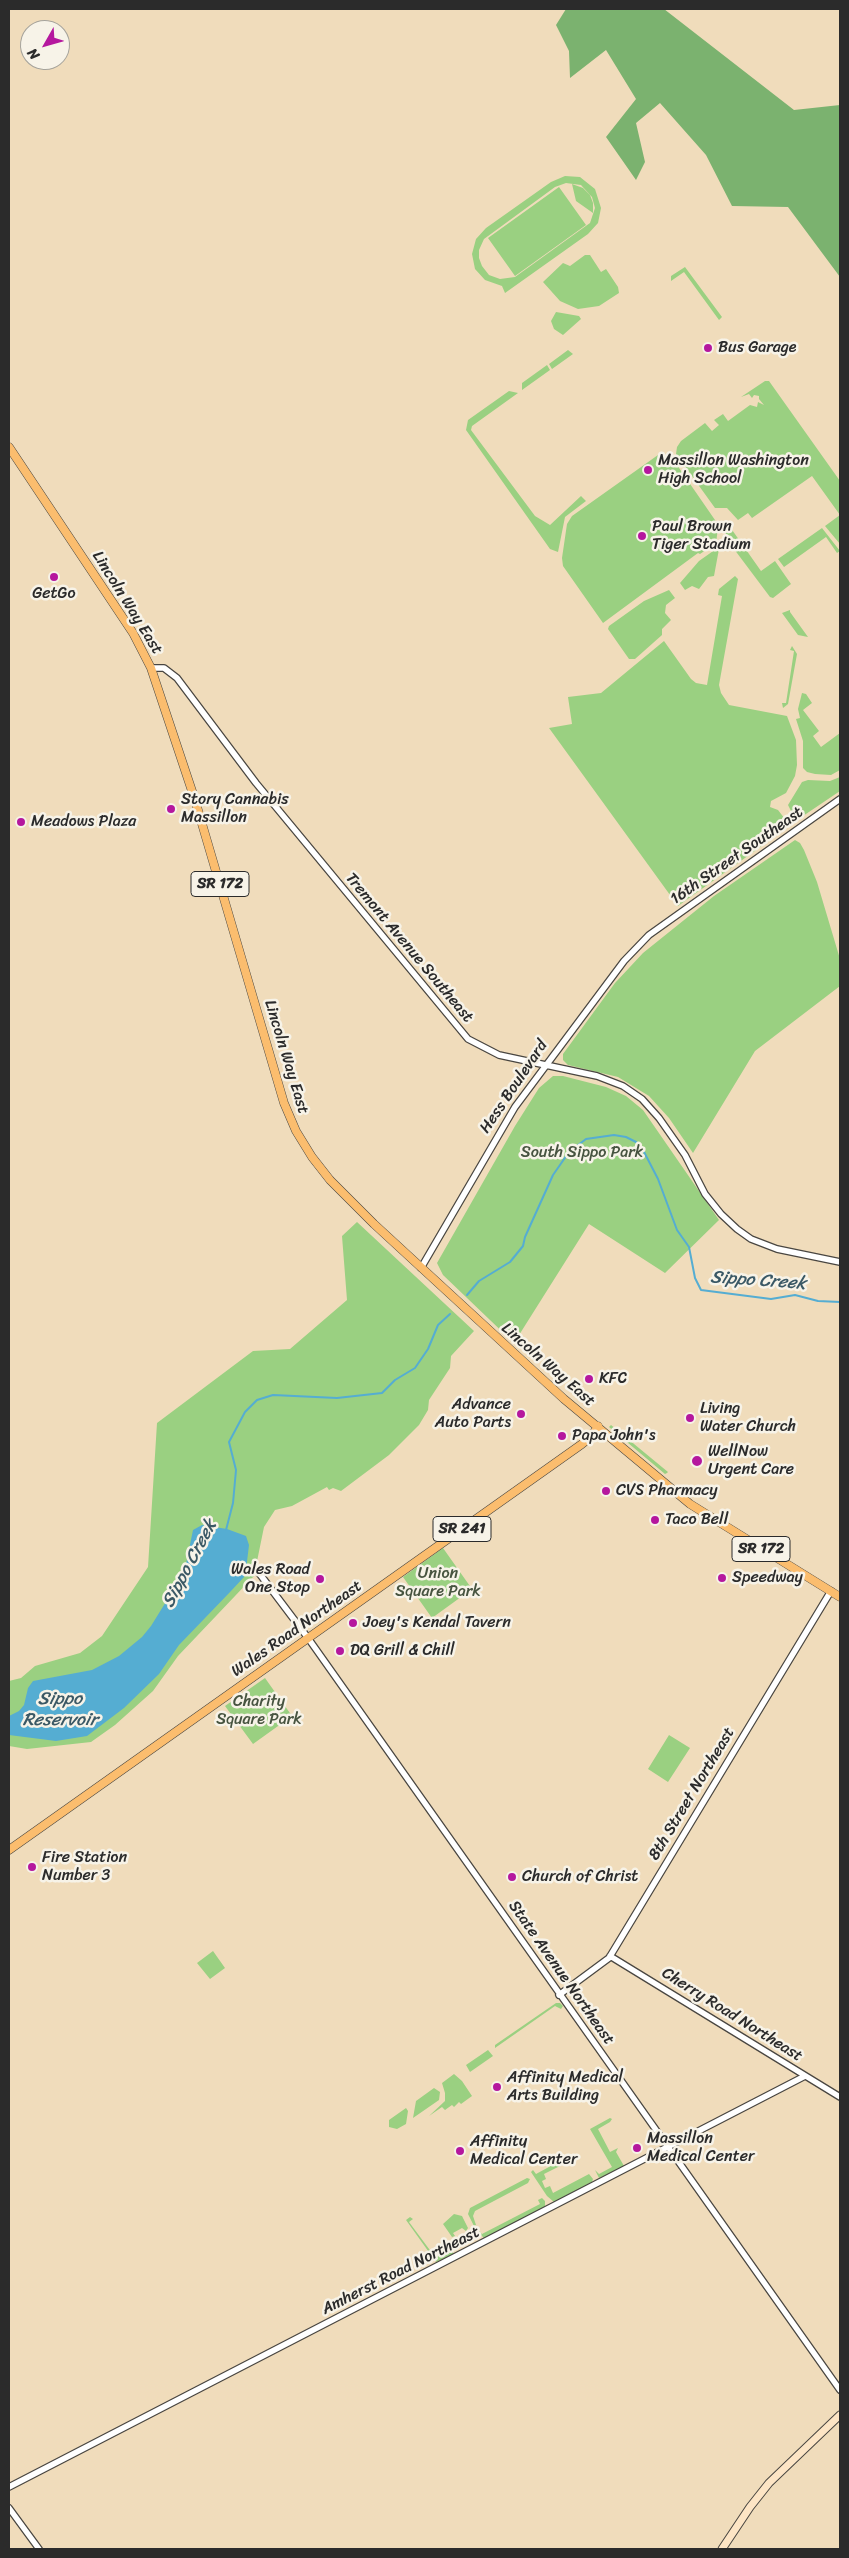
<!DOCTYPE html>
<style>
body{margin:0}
#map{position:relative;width:849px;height:2558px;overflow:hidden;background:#f0dcbb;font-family:Sriracha,sans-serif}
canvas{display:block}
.frame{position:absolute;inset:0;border:10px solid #2b2b2b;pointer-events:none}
.north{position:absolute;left:20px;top:20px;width:50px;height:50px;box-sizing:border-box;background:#f7f3e8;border:1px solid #a5a39c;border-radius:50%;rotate:232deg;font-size:14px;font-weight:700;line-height:20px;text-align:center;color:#2b2b2b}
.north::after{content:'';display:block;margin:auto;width:18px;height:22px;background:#b5179e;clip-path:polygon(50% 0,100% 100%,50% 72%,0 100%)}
</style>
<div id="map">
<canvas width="849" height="2558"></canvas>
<div class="frame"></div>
<div class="north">N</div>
</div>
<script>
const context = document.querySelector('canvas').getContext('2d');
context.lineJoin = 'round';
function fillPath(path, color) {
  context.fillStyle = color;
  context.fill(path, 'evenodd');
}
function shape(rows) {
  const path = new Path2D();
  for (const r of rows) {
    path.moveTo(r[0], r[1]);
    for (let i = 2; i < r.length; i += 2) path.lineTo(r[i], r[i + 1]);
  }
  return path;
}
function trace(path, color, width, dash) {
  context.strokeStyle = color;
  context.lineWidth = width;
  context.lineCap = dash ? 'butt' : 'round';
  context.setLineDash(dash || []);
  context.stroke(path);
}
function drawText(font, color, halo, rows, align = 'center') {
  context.font = font + ' Sriracha,sans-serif';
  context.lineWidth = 5;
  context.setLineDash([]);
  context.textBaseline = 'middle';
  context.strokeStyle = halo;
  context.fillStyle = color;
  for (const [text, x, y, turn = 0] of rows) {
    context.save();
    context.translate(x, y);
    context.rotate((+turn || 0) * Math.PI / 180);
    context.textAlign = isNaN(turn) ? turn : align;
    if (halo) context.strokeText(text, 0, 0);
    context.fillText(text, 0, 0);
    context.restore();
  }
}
fillPath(shape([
 [565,176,580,177,595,189,601,208,598,223,588,234,505,293,502,286,485,280,475,269,472,254,476,239,486,228,551,182],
 [566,183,581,185,592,197,595,208,590,223,515,277,500,279,489,275,482,266,479,258,479,250,484,239,555,187],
 [572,184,583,188,590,195,593,203,593,213,576,201],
 [559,187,586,225,515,276,488,238],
 [585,255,590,255,601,272,606,269,618,287,619,293,599,306,578,309,560,301,543,282,563,263,570,266],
 [685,267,722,317,719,320,684,272,671,281,671,276],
 [556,312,579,316,581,319,563,335,554,329,551,321],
 [568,350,573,354,552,369,549,364],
 [547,365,550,370,522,390,522,383],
 [765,381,769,381,840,481,840,544,825,526,840,515,812,476,752,518,748,513,738,520,727,508,715,508,676,454,677,447,681,441,705,423,712,431,719,425,714,420,723,414,728,421,750,405,757,407,758,402,764,405,759,399,759,396,754,395,752,398,749,394,741,397],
 [509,391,518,393,472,426,471,430,535,516,550,525,581,496,586,501,565,517,558,552,550,549,466,430,468,420],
 [658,455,668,457,670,462,677,465,715,520,718,528,716,543,700,554,698,553,603,623,563,566,562,558,567,524,572,516],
 [730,527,761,571,775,561,791,584,773,598,770,597,731,545,724,530],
 [822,528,840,551,837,553,826,537,784,567,778,559],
 [716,549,719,549,714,576,708,577,699,589,692,586,685,590,680,583,699,561],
 [735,576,738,579,719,685,721,693,729,705,787,716,796,740,797,765,795,776,786,793,771,801,770,807,778,810,785,819,784,830,678,906,549,728,572,724,568,697,601,693,664,641,691,679,696,683,707,685,722,596,718,595,719,589],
 [669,590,675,598,666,605,665,613,671,620,662,629,662,635,635,659,629,659,608,629,609,626,644,601],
 [790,610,790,612,808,637,798,635,782,613],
 [792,646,797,654,788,704,783,708,782,703,786,703,794,651,790,650],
 [802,693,806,694,812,703,803,710,819,731,813,736,821,747,840,733,840,770,831,775,815,774,807,772,803,768,803,741,796,719,800,718,798,709],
 [840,777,840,791,803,816,794,816,792,813,788,805,802,782,808,780,830,781],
 [795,840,800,843,804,850,817,882,840,959,840,986,755,1051,693,1153,669,1118,649,1096,618,1077,568,1065,563,1060,563,1054,615,983,643,953,714,896],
 [553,1076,563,1076,606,1087,626,1096,643,1110,719,1220,665,1273,589,1224,514,1343,443,1275,437,1263,515,1126,539,1088],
 [357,1222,474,1331,451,1356,450,1368,429,1400,428,1410,419,1425,389,1455,341,1491,333,1488,329,1490,327,1487,292,1506,275,1510,264,1527,254,1576,178,1656,153,1691,115,1725,91,1742,27,1749,9,1746,9,1681,21,1678,35,1666,80,1653,102,1636,148,1567,157,1423,253,1351,290,1349,347,1300,342,1236],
 [611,1425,668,1472,667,1473,665,1474,609,1427],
 [443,1548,472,1589,432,1618,403,1577],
 [265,1678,292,1716,253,1744,225,1706],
 [669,1735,690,1748,668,1782,648,1769],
 [213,1951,225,1968,210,1979,197,1963],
 [556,2003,560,2003,563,2006,561,2009,555,2006,495,2048,495,2045],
 [488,2050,493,2056,470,2072,466,2065],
 [454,2074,462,2081,472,2096,461,2104,459,2102,454,2107,452,2105,445,2110,442,2107,429,2116,445,2101,445,2093,442,2083],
 [434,2088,440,2092,439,2100,413,2118,416,2101],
 [406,2108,408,2111,406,2124,397,2129,389,2127,389,2120],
 [610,2118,612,2119,610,2122,598,2129,610,2152,618,2148,616,2152,624,2166,599,2178,595,2170,599,2174,612,2167,590,2129],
 [560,2161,566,2163,544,2174,546,2179,542,2181,545,2188,550,2186,553,2193,589,2174,593,2179,592,2182,554,2202,547,2196,531,2172,533,2170,536,2174],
 [527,2178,530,2179,528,2183,475,2211,473,2216,476,2225,474,2226,468,2214,470,2208],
 [542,2198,545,2201,545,2207,484,2238,479,2233,479,2231,482,2234,540,2204,538,2200],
 [454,2214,462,2216,468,2228,466,2231,462,2228,453,2233,455,2236,452,2237,443,2224],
 [410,2217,413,2219,409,2222,435,2257,449,2251,449,2246,454,2254,436,2262,406,2220]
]), '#9ad081');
fillPath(shape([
 [566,9,664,9,794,110,840,105,840,277,788,207,732,206,706,155,660,103,636,123,645,162,636,180,606,137,636,99,606,50,570,78,569,51,556,25]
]), '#7bb26f');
fillPath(shape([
 [202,1525,227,1529,246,1536,249,1545,246,1570,244,1577,231,1591,179,1645,159,1674,124,1708,87,1736,56,1741,9,1735,9,1716,19,1711,24,1705,28,1688,33,1681,92,1670,119,1656,142,1637,151,1626,177,1584,185,1569,193,1530]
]), '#55add2');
trace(shape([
 [467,1295,479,1281,510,1262,523,1246,525,1237,553,1175,569,1152,586,1139,614,1135,626,1137,636,1142,643,1150,658,1179,677,1230,689,1247,695,1278,701,1290,771,1299,795,1295,818,1301,840,1302],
 [226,1530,233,1503,236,1470,229,1442,245,1412,257,1400,273,1395,337,1398,382,1393,395,1380,415,1368,428,1349,438,1325,450,1314]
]), '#55add2', 2);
const tertiary = shape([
 [151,668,164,668,177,678,256,783,468,1039,499,1055,597,1076,623,1086,642,1099,659,1118,685,1155,705,1194,721,1214,737,1229,751,1239,777,1249,840,1262],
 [421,1268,515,1107,624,961,649,935,840,799],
 [259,1573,308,1638,840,2390],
 [610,1956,840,2097],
 [559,1995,609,1958,831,1591],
 [9,2487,805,2076],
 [9,2508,39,2549]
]);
const secondary = shape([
 [722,2549,750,2507,769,2483,840,2415]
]);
const primary = shape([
 [9,447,133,633,151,668,195,800,284,1103,296,1131,312,1157,330,1180,374,1224,564,1399,690,1504,840,1597],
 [9,1850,582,1444,592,1436,598,1426]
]);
trace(tertiary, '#494641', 8);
trace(secondary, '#494641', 9);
trace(primary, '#494641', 9);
trace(tertiary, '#fff', 5.5);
trace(secondary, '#fde5c5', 7);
trace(primary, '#fbbd6e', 8);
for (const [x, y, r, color] of [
 [708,348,5,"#b5179e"],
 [648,470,5,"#b5179e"],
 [642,536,5,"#b5179e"],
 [54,577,5,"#b5179e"],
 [171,809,5,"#b5179e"],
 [21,822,5,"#b5179e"],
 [589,1379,5,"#b5179e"],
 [521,1414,5,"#b5179e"],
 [690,1418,5,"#b5179e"],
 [562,1436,5,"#b5179e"],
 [697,1461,6,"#b5179e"],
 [606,1491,5,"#b5179e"],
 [655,1520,5,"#b5179e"],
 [722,1578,5,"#b5179e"],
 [320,1579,5,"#b5179e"],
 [353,1623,5,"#b5179e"],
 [340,1651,5,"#b5179e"],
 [32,1867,5,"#b5179e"],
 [512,1877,5,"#b5179e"],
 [497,2087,5,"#b5179e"],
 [637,2148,5,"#b5179e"],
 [460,2151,5,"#b5179e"]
]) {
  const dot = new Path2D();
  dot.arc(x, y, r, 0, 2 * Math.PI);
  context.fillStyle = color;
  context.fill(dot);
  trace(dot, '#f7f3e8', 2);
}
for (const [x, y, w] of [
 [220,884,58],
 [462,1529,58],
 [761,1549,58]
]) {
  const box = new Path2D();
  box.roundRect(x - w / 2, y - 12.5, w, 25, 4);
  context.fillStyle = '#f7f3e8';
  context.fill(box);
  trace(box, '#2b2b2b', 1);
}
drawText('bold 15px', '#2b2b2b', null, [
 ["SR 172",220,884],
 ["SR 241",462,1529],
 ["SR 172",761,1549]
]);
drawText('16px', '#2b2b2b', '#f7f3e8', [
 ["Bus Garage",718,348],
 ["Massillon Washington",658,461],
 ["High School",658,479],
 ["Paul Brown",652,527],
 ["Tiger Stadium",652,545],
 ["GetGo",54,594,"center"],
 ["Story Cannabis",181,800],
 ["Massillon",181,818],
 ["Meadows Plaza",31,822],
 ["KFC",599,1379],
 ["Advance",511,1405,"right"],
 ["Auto Parts",511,1423,"right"],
 ["Living",700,1409],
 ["Water Church",700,1427],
 ["Papa John's",572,1436],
 ["WellNow",708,1452],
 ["Urgent Care",708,1470],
 ["CVS Pharmacy",616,1491],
 ["Taco Bell",665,1520],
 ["Wales Road",310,1570,"right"],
 ["One Stop",310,1588,"right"],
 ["Speedway",732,1578],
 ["Joey's Kendal Tavern",363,1623],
 ["DQ Grill & Chill",350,1651],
 ["Fire Station",42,1858],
 ["Number 3",42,1876],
 ["Church of Christ",522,1877],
 ["Affinity Medical",507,2078],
 ["Arts Building",507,2096],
 ["Massillon",647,2139],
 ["Medical Center",647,2157],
 ["Affinity",470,2142],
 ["Medical Center",470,2160]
], 'left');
drawText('16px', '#2b2b2b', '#f7f3e8', [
 ["Lincoln Way East",127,603,58],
 ["16th Street Southeast",737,856,-35],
 ["Tremont Avenue Southeast",409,948,50],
 ["Lincoln Way East",286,1057,73],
 ["Hess Boulevard",514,1087,-56],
 ["Lincoln Way East",548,1365,41],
 ["Wales Road Northeast",297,1629,-35],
 ["8th Street Northeast",692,1794,-59],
 ["State Avenue Northeast",561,1973,55],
 ["Cherry Road Northeast",732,2015,32],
 ["Amherst Road Northeast",401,2271,-27]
]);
drawText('16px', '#475440', '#f7f3e8', [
 ["South Sippo Park",582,1153],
 ["Union",438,1574],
 ["Square Park",438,1592],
 ["Charity",259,1702],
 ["Square Park",259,1720]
]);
drawText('italic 18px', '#3a5865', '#f7f3e8', [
 ["Sippo Creek",758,1281,4],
 ["Sippo Creek",190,1564,-62],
 ["Sippo",60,1699],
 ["Reservoir",60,1720]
]);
</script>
